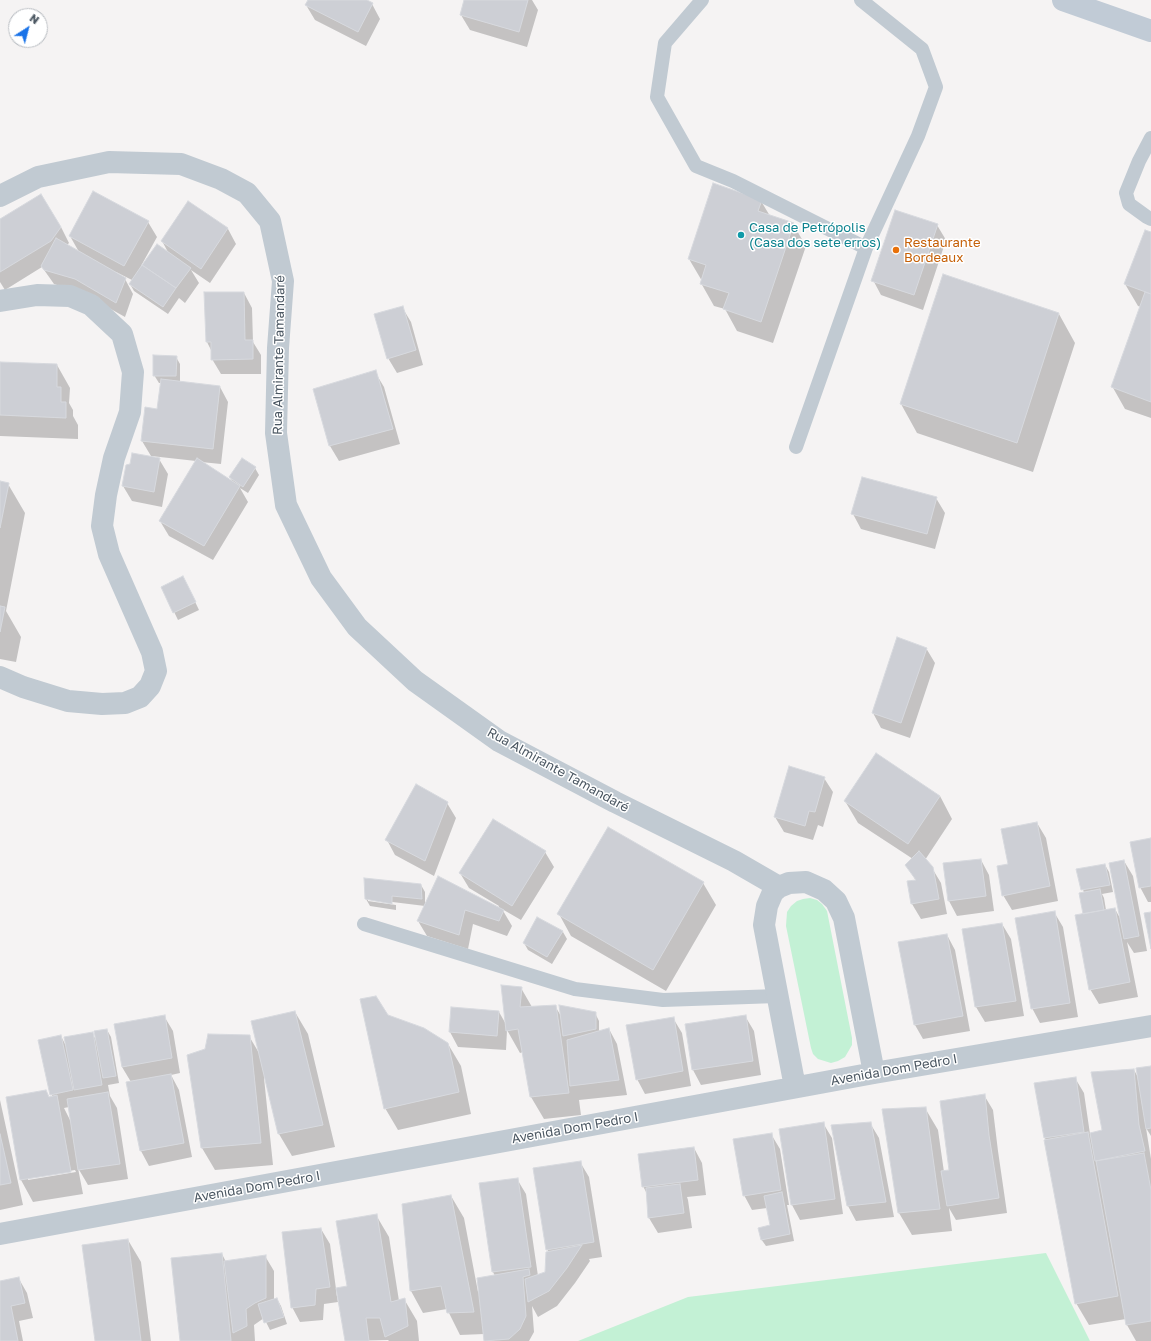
<!DOCTYPE html>
<meta charset="utf-8">
<style>
body{margin:0}
#map{position:relative;width:1151px;height:1341px;overflow:hidden;background:#f5f3f3;font-family:"Golos Text",sans-serif}
canvas{display:block}
.north{position:absolute;left:8px;top:8px;width:40px;height:40px;box-sizing:border-box;background:#fff;border:1px solid #b7bbc0;border-radius:50%;rotate:36deg;font-size:11px;font-weight:700;line-height:16px;text-align:center;color:#4a5661}
.north::after{content:'';display:block;margin:auto;width:14px;height:18px;background:#1a73e8;clip-path:polygon(50% 0,100% 100%,50% 72%,0 100%)}
</style>
<div id="map">
<canvas width="1151" height="1341"></canvas>
<div class="north">N</div>
</div>
<script>
const context = document.querySelector('canvas').getContext('2d');
context.lineJoin = 'round';
function fillPath(path, color) {
  context.fillStyle = color;
  context.fill(path, 'evenodd');
}
function shape(rows) {
  const path = new Path2D();
  for (const r of rows) {
    path.moveTo(r[0], r[1]);
    for (let i = 2; i < r.length; i += 2) path.lineTo(r[i], r[i + 1]);
  }
  return path;
}
function trace(path, color, width, dash) {
  context.strokeStyle = color;
  context.lineWidth = width;
  context.lineCap = dash ? 'butt' : 'round';
  context.setLineDash(dash || []);
  context.stroke(path);
}
function drawText(font, color, halo, rows, align = 'center') {
  context.font = font + ' "Golos Text",sans-serif';
  context.lineWidth = 3;
  context.setLineDash([]);
  context.textBaseline = 'middle';
  context.strokeStyle = halo;
  context.fillStyle = color;
  for (const [text, x, y, turn = 0] of rows) {
    context.save();
    context.translate(x, y);
    context.rotate((+turn || 0) * Math.PI / 180);
    context.textAlign = isNaN(turn) ? turn : align;
    if (halo) context.strokeText(text, 0, 0);
    context.fillText(text, 0, 0);
    context.restore();
  }
}
fillPath(shape([
 [810,898,817,900,822,904,827,911,852,1038,852,1045,845,1057,838,1061,831,1063,818,1059,813,1054,811,1048,786,926,787,912,791,906,797,901,803,899],
 [1046,1253,1090,1341,578,1341,688,1297]
]), '#c3f1d5');
fillPath(shape([
 [309,0,364,0,372,4,380,19,366,46,315,20,306,5],
 [465,0,532,0,538,10,527,47,470,30,461,15],
 [761,201,770,216,793,224,806,246,773,343,737,331,725,309,714,306,701,283,702,281,689,259],
 [188,202,228,229,236,244,210,283,191,270,199,283,185,303,179,298,168,314,134,291,130,284,132,280,116,272,115,273,125,279,133,294,125,317,84,294,54,284,42,267,5,290,0,282,0,220,61,227,69,243,67,245,79,252,70,236,148,222,157,237,141,266,142,267,169,254,162,241],
 [937,225,946,240,923,310,881,295,873,280],
 [1151,233,1151,418,1125,409,1112,386,1141,307,1138,306,1125,284],
 [943,276,1059,314,1075,343,1033,472,917,433,901,404],
 [205,293,244,293,252,308,253,342,261,355,261,374,221,374,212,359,212,352,207,342],
 [402,307,411,322,423,365,397,373,388,358],
 [176,357,180,364,180,382,220,387,228,402,221,464,201,462,234,484,230,477,255,468,259,475,248,493,240,488,248,502,213,560,169,536,160,521,196,461,151,456,142,441,158,410,161,383,159,383,154,375],
 [0,363,57,365,70,388,69,403,73,410,73,416,78,425,78,439,0,436],
 [375,372,384,387,400,444,339,461,330,446,314,390],
 [159,459,168,474,162,507,132,501,123,486],
 [0,482,8,484,25,513,6,611,21,637,16,662,0,659],
 [936,498,945,513,935,549,861,529,853,514],
 [187,585,199,610,178,620,162,587],
 [926,648,935,663,910,738,881,728,873,713],
 [824,778,833,792,823,827,818,825,813,840,784,832,775,817],
 [940,796,952,819,925,860,932,868,941,883,947,914,921,919,912,904,908,882,916,881,907,865,913,859,858,823,845,801],
 [447,803,456,818,434,876,395,855,387,840],
 [1037,823,1046,838,1058,901,1012,910,1003,895,1009,865],
 [1151,839,1151,902,1148,902,1140,887],
 [545,852,554,867,521,920,502,909,512,926,507,936,473,924,468,949,427,936,418,921,425,906,368,899,368,901,396,905,396,910,370,906,366,899,421,885,425,892,425,905,498,908,499,906,469,888,460,873],
 [981,860,989,875,994,911,957,916,949,901,944,864],
 [1124,861,1133,876,1147,951,1134,953,1127,942,1138,997,1099,1004,1090,989,1084,893,1078,870,1105,865,1109,872,1113,892,1102,894,1104,898,1106,910,1115,909,1121,920],
 [703,883,716,905,666,991,571,936,559,914],
 [1054,912,1063,927,1078,1017,1040,1023,1032,1008],
 [1002,924,1011,939,1024,1016,985,1022,976,1007,963,930],
 [563,932,567,939,552,964,528,950,524,943],
 [947,935,955,950,970,1031,923,1039,915,1025],
 [521,988,532,1007,555,1006,561,1016,595,1013,599,1021,599,1032,609,1029,617,1044,627,1095,579,1100,581,1115,544,1119,531,1097,523,1052,520,1053,507,1030,506,1050,458,1047,450,1032,499,1012,507,1026],
 [295,1012,308,1034,335,1147,292,1156,279,1134,265,1078,264,1078,273,1165,215,1170,202,1148,188,1056,249,1036,259,1053],
 [164,1016,173,1031,180,1073,171,1075,179,1090,192,1157,149,1166,141,1151,131,1082,122,1067,115,1025],
 [387,1016,448,1044,461,1066,471,1114,398,1130,385,1108],
 [745,1016,754,1031,761,1075,701,1085,693,1070],
 [673,1018,682,1033,691,1086,645,1094,637,1079],
 [107,1030,111,1037,119,1083,108,1085,110,1096,117,1108,128,1179,88,1185,78,1168,83,1194,33,1202,21,1180,49,1098,53,1097,51,1094,61,1036,67,1048,92,1033,96,1040],
 [69,1107,71,1122,64,1108],
 [75,1170,76,1172,28,1180,28,1178],
 [1151,1067,1151,1136,1146,1128,1151,1159,1151,1341,1136,1341,1127,1325,1126,1319,1089,1325,1076,1303,1046,1141,1045,1138,1075,1078,1084,1093,1090,1134,1103,1131,1134,1070,1139,1079],
 [984,1095,993,1110,998,1151,1007,1213,956,1220,949,1208,952,1231,912,1235,899,1213,925,1108,938,1130,944,1172,950,1171],
 [0,1100,23,1205,0,1210],
 [823,1123,832,1138,843,1214,800,1220,792,1205],
 [870,1123,879,1138,894,1217,856,1221,848,1206,832,1126],
 [771,1134,780,1149,789,1205,787,1205,794,1241,766,1246,761,1239,771,1226,767,1208,752,1210,744,1195],
 [694,1148,702,1163,706,1195,687,1197,688,1200,692,1228,658,1233,649,1218,647,1194,643,1186],
 [580,1162,589,1177,602,1257,589,1259,590,1261,575,1283,557,1306,538,1317,532,1306,534,1332,529,1341,485,1341,484,1334,460,1335,447,1309,423,1313,411,1291,451,1196,464,1218,478,1292,480,1291,495,1276,493,1272,517,1179,526,1194,538,1276,546,1273,549,1253,547,1249],
 [376,1215,389,1237,399,1301,404,1299,417,1321,419,1341,389,1341,388,1340,346,1341,338,1291,336,1291,338,1302,324,1304,323,1320,300,1322,292,1307,321,1229,330,1244,336,1289,348,1287],
 [128,1240,141,1262,151,1341,96,1341],
 [222,1254,226,1262,265,1256,274,1271,274,1300,277,1299,281,1306,287,1324,270,1330,264,1318,254,1325,255,1341,181,1341],
 [19,1279,27,1293,33,1318,19,1321,23,1341,0,1341,0,1282]
]), '#0003');
const building = shape([
 [308,0,367,0,373,3,358,32,305,5,308,0],
 [464,0,528,0,519,32,460,15,464,0],
 [713,183,762,200,758,211,794,223,761,322,723,309,729,293,700,284,706,265,688,259,713,183],
 [93,191,149,221,124,266,69,236,93,191],
 [41,194,61,227,51,241,0,272,0,219,41,194],
 [188,201,228,228,201,269,161,241,188,201],
 [895,210,938,224,914,295,871,281,895,210],
 [1145,230,1151,232,1151,294,1124,284,1145,230],
 [56,238,126,278,116,303,75,279,44,270,41,266,56,238],
 [157,244,191,268,176,288,142,265,157,244],
 [142,265,176,288,163,307,129,284,142,265],
 [943,274,1059,313,1017,443,900,404,943,274],
 [204,292,244,292,245,340,253,340,253,359,211,360,211,342,206,342,204,292],
 [1145,292,1151,294,1151,402,1111,387,1145,292],
 [403,306,416,350,387,359,374,314,403,306],
 [153,355,177,356,176,376,153,376,153,355],
 [0,362,57,364,57,387,61,387,61,402,66,402,66,418,0,415,0,362],
 [376,370,393,429,329,446,313,389,376,370],
 [161,379,220,386,213,449,141,441,145,407,157,409,161,379],
 [132,453,160,458,154,492,122,486,126,465,130,464,132,453],
 [197,458,240,486,204,546,159,521,197,458],
 [242,458,256,467,243,487,229,477,242,458],
 [862,477,937,497,927,534,851,514,862,477],
 [0,481,9,483,0,528,0,481],
 [183,576,196,602,173,613,161,587,183,576],
 [0,606,5,607,0,632,0,606],
 [897,637,927,648,901,723,872,713,897,637],
 [876,753,940,796,908,844,844,801,876,753],
 [789,766,825,777,815,812,809,811,805,826,774,817,789,766],
 [416,784,448,802,425,861,385,840,416,784],
 [493,819,546,851,512,906,459,873,493,819],
 [1037,822,1050,886,1002,896,997,866,1008,864,1001,829,1037,822],
 [608,827,704,882,653,970,557,914,608,827],
 [1151,838,1151,886,1139,888,1130,842,1151,838],
 [919,851,933,867,939,899,911,904,907,881,916,880,905,865,919,851],
 [981,859,986,896,948,901,943,863,981,859],
 [1124,860,1139,936,1124,939,1109,863,1124,860],
 [1105,864,1110,885,1081,890,1076,869,1105,864],
 [438,876,504,910,499,921,465,910,459,935,417,921,438,876],
 [364,878,421,884,422,899,392,896,392,904,365,899,364,878],
 [1100,889,1104,910,1083,914,1079,893,1100,889],
 [1115,908,1130,982,1089,990,1075,915,1115,908],
 [1055,911,1070,1003,1031,1009,1015,918,1055,911],
 [1151,912,1151,949,1144,913,1151,912],
 [537,917,563,931,547,957,523,943,537,917],
 [1002,923,1016,1001,975,1007,962,929,1002,923],
 [947,934,963,1016,914,1025,898,942,947,934],
 [501,985,522,987,520,1007,556,1005,569,1093,530,1097,518,1029,506,1031,501,985],
 [376,996,388,1015,424,1028,448,1043,459,1092,384,1109,360,999,376,996],
 [559,1005,596,1012,596,1029,563,1036,559,1005],
 [451,1007,499,1011,497,1036,449,1032,451,1007],
 [295,1011,323,1125,278,1134,251,1021,295,1011],
 [165,1015,172,1058,122,1067,114,1024,165,1015],
 [746,1015,753,1061,692,1070,685,1024,746,1015],
 [674,1017,683,1071,636,1080,626,1025,674,1017],
 [609,1028,619,1080,570,1086,567,1040,609,1028],
 [107,1029,116,1076,103,1078,94,1031,107,1029],
 [93,1032,102,1085,74,1090,64,1037,93,1032],
 [208,1034,250,1035,261,1143,201,1148,187,1055,205,1049,208,1034],
 [61,1035,73,1090,50,1095,38,1040,61,1035],
 [1151,1066,1151,1128,1146,1129,1136,1068,1151,1066],
 [1134,1069,1139,1125,1145,1151,1095,1161,1090,1133,1102,1130,1091,1072,1134,1069],
 [171,1074,184,1143,140,1151,126,1082,171,1074],
 [1076,1077,1084,1132,1044,1138,1034,1083,1076,1077],
 [46,1090,49,1097,57,1095,71,1172,20,1180,6,1097,46,1090],
 [108,1092,120,1164,78,1170,67,1099,108,1092],
 [985,1094,989,1135,999,1198,947,1206,941,1171,949,1170,940,1101,985,1094],
 [926,1107,940,1209,898,1213,882,1109,926,1107],
 [824,1122,835,1199,791,1205,779,1129,824,1122],
 [871,1122,886,1202,847,1206,831,1125,871,1122],
 [1088,1132,1118,1296,1075,1304,1044,1140,1088,1132],
 [772,1133,781,1190,743,1196,733,1139,772,1133],
 [0,1134,11,1183,0,1185,0,1134],
 [694,1147,698,1180,642,1187,638,1154,694,1147],
 [1144,1153,1151,1190,1151,1321,1126,1325,1096,1161,1144,1153],
 [581,1161,594,1242,546,1250,533,1168,581,1161],
 [518,1178,531,1267,492,1272,479,1183,518,1178],
 [680,1184,684,1213,648,1218,646,1188,680,1184],
 [782,1192,790,1234,761,1240,758,1228,770,1225,764,1196,782,1192],
 [451,1195,474,1312,447,1313,441,1286,410,1291,402,1204,451,1195],
 [377,1214,391,1302,405,1298,408,1326,385,1337,380,1318,366,1318,369,1341,345,1341,336,1288,347,1286,336,1221,377,1214],
 [321,1228,330,1287,316,1289,315,1305,291,1308,282,1232,321,1228],
 [128,1239,141,1341,95,1341,82,1245,128,1239],
 [582,1245,567,1268,549,1291,528,1302,525,1279,545,1272,546,1252,582,1245],
 [222,1253,231,1341,180,1341,171,1258,222,1253],
 [266,1255,266,1298,255,1303,246,1309,247,1326,233,1333,224,1261,266,1255],
 [529,1269,530,1275,523,1277,526,1316,520,1329,509,1339,484,1341,477,1278,529,1269],
 [19,1277,25,1303,11,1306,18,1341,0,1341,0,1281,19,1277],
 [277,1298,284,1317,264,1323,258,1304,277,1298]
]);
fillPath(building, '#cdcfd5');
trace(building, '#d7d9de', 1);
trace(shape([
 [702,0,665,43,657,97,696,166,733,181,866,248],
 [1151,138,1139,161,1126,193,1129,204,1147,217,1151,219],
 [796,447,866,248,918,136,936,87,922,49,861,0],
 [364,924,575,989,663,1000,777,996]
]), '#c1cad2', 14);
trace(shape([
 [0,196,38,177,109,162,181,164,221,179,247,193,270,221,283,281,278,348,276,433,286,505,321,578,357,627,415,681,499,741,615,802,734,861,779,887],
 [0,301,37,295,70,296,91,305,122,334,133,372,130,412,114,458,106,495,102,526,109,554,152,652,156,671,150,686,140,697,125,703,102,704,68,701,23,687,0,677],
 [795,1087,764,925,767,906,773,892,779,887,789,883,806,882,824,890,836,901,844,918,874,1073],
 [0,1234,874,1073,1151,1026]
]), '#c1cad2', 22);
trace(shape([
 [1063,0,1151,31]
]), '#c1cbd6', 22);
for (const [x, y, r, color] of [
 [741,235,4,"#0f9aa8"],
 [896,250,4,"#e8710a"]
]) {
  const dot = new Path2D();
  dot.arc(x, y, r, 0, 2 * Math.PI);
  context.fillStyle = color;
  context.fill(dot);
  trace(dot, '#fff', 1.5);
}
drawText('13px', '#0d838f', '#fff', [
 ["Casa de Petrópolis",749,228],
 ["(Casa dos sete erros)",749,243]
], 'left');
drawText('13px', '#c56008', '#fff', [
 ["Restaurante",904,243],
 ["Bordeaux",904,258]
], 'left');
drawText('13px', '#4a5661', '#fff', [
 ["Rua Almirante Tamandaré",279,355,-89],
 ["Rua Almirante Tamandaré",558,770,29],
 ["Avenida Dom Pedro I",894,1070,-10],
 ["Avenida Dom Pedro I",575,1128,-10],
 ["Avenida Dom Pedro I",257,1187,-10]
]);
</script>
